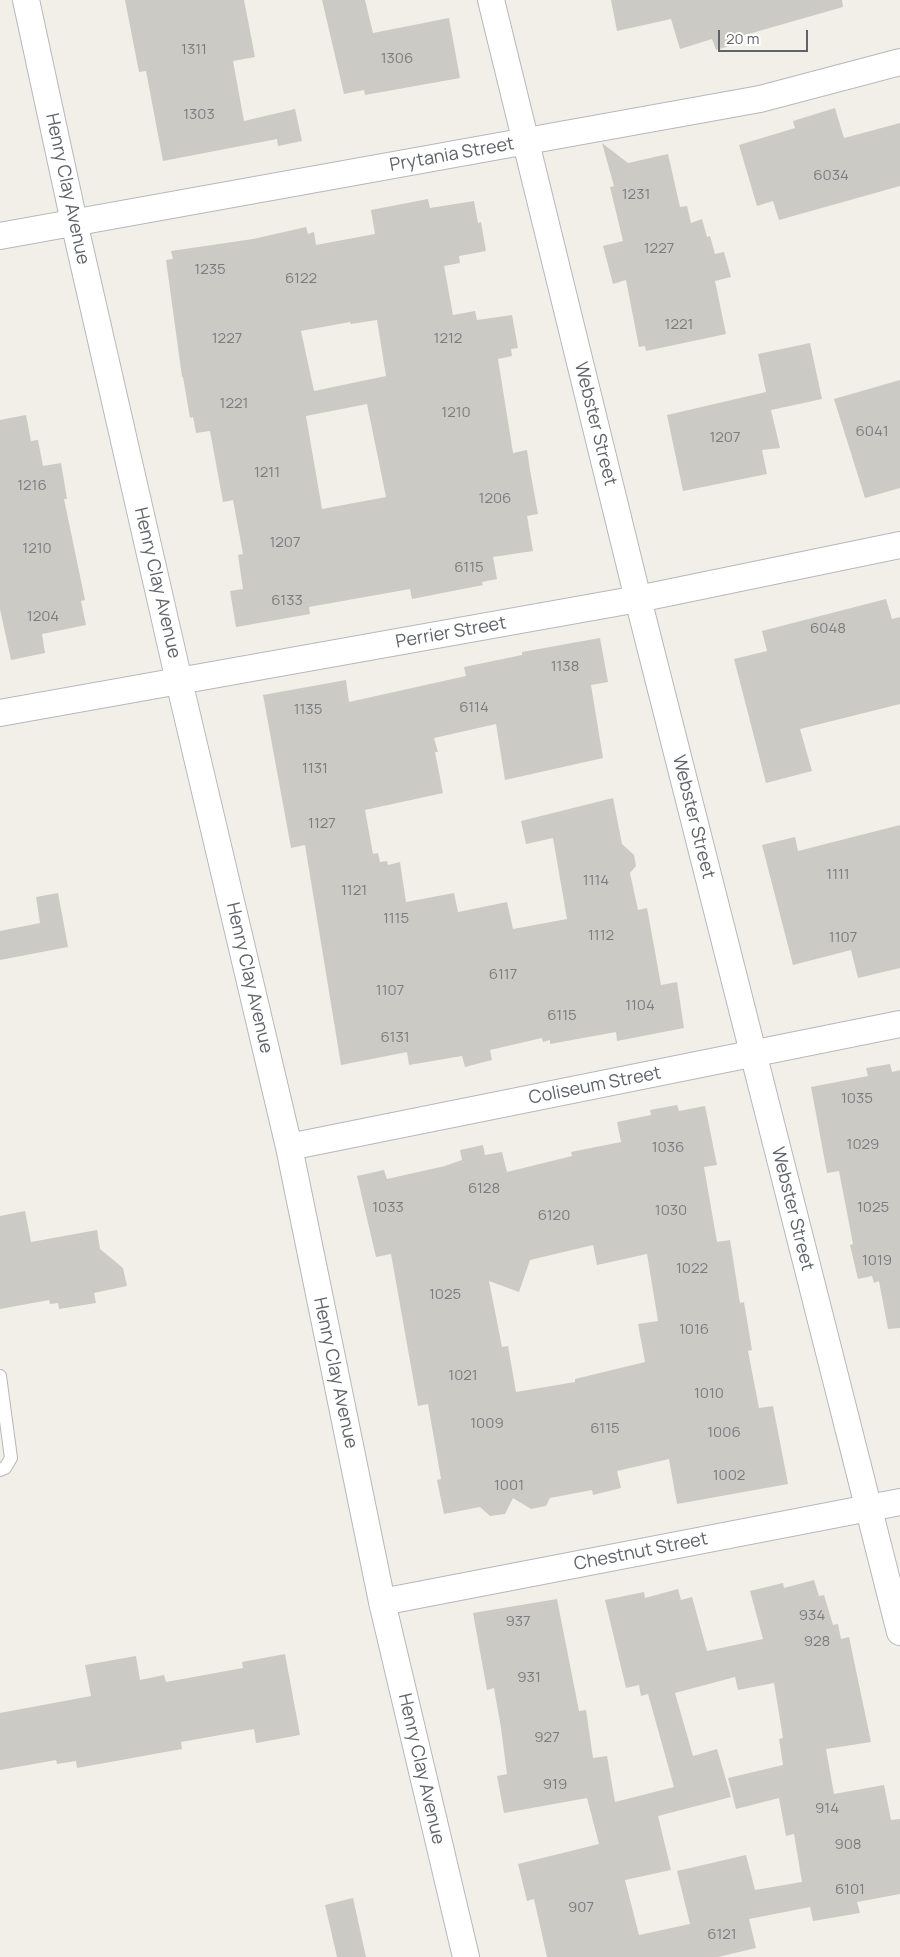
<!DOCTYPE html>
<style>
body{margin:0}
#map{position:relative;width:900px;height:1957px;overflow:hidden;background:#f1efe8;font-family:Manrope,sans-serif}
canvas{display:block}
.scale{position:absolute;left:718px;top:30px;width:90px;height:22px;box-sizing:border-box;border:2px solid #5f6368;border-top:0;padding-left:6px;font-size:15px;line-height:18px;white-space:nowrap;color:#5f6368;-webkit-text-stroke:4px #fff;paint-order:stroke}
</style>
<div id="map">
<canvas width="900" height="1957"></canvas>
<div class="scale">20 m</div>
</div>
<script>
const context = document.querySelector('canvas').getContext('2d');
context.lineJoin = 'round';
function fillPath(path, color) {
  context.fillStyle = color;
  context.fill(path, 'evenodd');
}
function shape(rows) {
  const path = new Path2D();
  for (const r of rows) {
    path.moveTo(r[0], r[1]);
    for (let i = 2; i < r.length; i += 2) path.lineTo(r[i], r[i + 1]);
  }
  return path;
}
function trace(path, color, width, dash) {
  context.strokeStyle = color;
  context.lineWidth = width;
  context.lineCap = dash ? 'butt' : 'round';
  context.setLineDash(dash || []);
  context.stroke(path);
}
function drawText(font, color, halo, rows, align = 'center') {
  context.font = font + ' Manrope,sans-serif';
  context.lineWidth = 4;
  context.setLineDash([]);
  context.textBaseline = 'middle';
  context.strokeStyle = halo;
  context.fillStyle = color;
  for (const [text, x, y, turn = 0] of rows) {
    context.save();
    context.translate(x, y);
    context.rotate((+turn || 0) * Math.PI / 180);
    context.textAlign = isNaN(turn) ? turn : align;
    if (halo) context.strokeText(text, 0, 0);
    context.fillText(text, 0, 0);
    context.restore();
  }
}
fillPath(shape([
 [125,0,244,0,255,57,233,61,244,121,295,109,302,141,278,146,277,139,163,161,146,71,139,72],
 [322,0,365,0,373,33,449,18,460,78,365,95,364,90,344,94],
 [611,0,842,0,843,7,738,37,739,43,716,50,712,39,680,49,671,19,617,31],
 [835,108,844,138,900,123,900,186,779,220,773,201,757,206,739,145,795,128,793,121],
 [602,143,628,163,668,154,680,207,687,206,691,223,702,219,707,237,710,236,715,254,724,252,731,277,715,281,726,334,646,351,645,346,639,347,626,280,613,284,603,246,623,241,610,187,614,186],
 [428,199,430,208,474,201,478,223,481,222,486,251,459,256,460,263,444,266,453,315,475,311,477,320,512,315,518,348,511,349,512,356,498,359,513,453,527,450,530,470,538,514,527,516,533,551,493,557,497,579,482,582,483,585,412,599,410,589,309,607,310,614,236,627,230,591,243,589,238,555,243,554,233,500,223,502,210,431,196,433,193,417,190,418,183,377,182,377,166,260,173,259,171,251,253,239,306,227,308,234,314,232,316,245,375,234,371,210],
 [377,320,386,376,314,391,301,331,350,322,351,324],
 [367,404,386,497,322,509,306,416],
 [810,343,822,399,771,410,780,448,762,450,767,474,683,491,667,415,766,392,758,354],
 [900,380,900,488,865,498,834,399],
 [26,415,31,441,38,440,43,466,61,463,67,499,64,499,85,600,81,601,86,625,42,634,45,653,11,660,0,609,0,420],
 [886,599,892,619,900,617,900,704,800,729,812,771,766,783,734,659,767,651,762,631],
 [600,638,608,682,591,685,603,758,505,780,496,724,434,738,438,752,435,752,443,793,365,810,373,854,378,853,380,862,387,861,388,865,400,862,406,902,454,893,458,912,507,902,513,929,567,919,553,838,526,844,521,821,613,798,622,844,634,855,636,866,630,873,638,910,647,908,661,985,677,982,684,1028,617,1041,616,1032,550,1044,550,1040,543,1042,542,1038,490,1050,492,1060,465,1067,462,1056,409,1065,407,1052,341,1065,305,845,291,848,263,695,346,680,349,702,466,676,464,667,522,655,522,652],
 [900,825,900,968,858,978,851,950,793,965,762,845,795,837,798,851],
 [58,893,68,947,0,960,0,931,40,923,36,897],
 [890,1064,892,1072,900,1070,900,1328,888,1329,879,1281,874,1283,872,1276,858,1279,850,1245,853,1244,839,1171,827,1173,811,1087,868,1076,866,1068],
 [677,1105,679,1111,705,1106,717,1165,704,1167,717,1242,730,1240,740,1303,744,1302,752,1350,748,1351,759,1408,773,1406,788,1484,677,1504,669,1459,617,1471,621,1488,593,1495,592,1490,550,1498,546,1506,531,1509,513,1498,505,1514,490,1516,480,1507,444,1514,437,1480,441,1479,428,1404,418,1406,391,1254,376,1257,357,1176,384,1170,387,1179,445,1166,462,1160,460,1150,483,1145,485,1155,502,1152,507,1172,572,1156,571,1152,621,1142,617,1122,651,1115,650,1110],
 [593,1245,597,1265,647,1254,658,1321,638,1324,645,1362,575,1379,575,1382,516,1392,508,1346,502,1347,489,1281,519,1292,530,1260],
 [25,1211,31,1242,97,1230,100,1249,123,1268,127,1286,94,1293,96,1303,59,1309,58,1303,50,1304,49,1300,0,1309,0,1216],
 [814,1580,819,1596,824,1595,833,1625,838,1624,841,1639,849,1637,871,1742,826,1749,834,1794,884,1785,891,1820,900,1819,900,1894,857,1902,860,1913,813,1921,810,1907,749,1919,756,1948,718,1957,547,1957,534,1899,527,1901,518,1864,599,1844,587,1798,504,1813,497,1776,507,1774,501,1728,494,1688,487,1690,473,1613,557,1599,579,1711,586,1710,593,1758,607,1756,615,1802,674,1787,648,1694,641,1696,639,1685,626,1688,605,1600,644,1592,645,1598,678,1589,681,1600,692,1597,707,1651,763,1639,750,1591,783,1583,784,1588],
 [735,1677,738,1690,774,1683,783,1738,779,1739,783,1765,728,1778,736,1809,779,1798,786,1836,794,1834,802,1882,755,1890,746,1855,677,1871,690,1924,639,1935,625,1880,671,1870,658,1816,731,1797,717,1749,693,1756,675,1693],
 [285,1654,300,1735,256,1743,254,1729,181,1742,182,1749,77,1768,76,1761,57,1764,56,1760,0,1770,0,1713,91,1696,85,1665,136,1656,140,1680,164,1675,166,1682,243,1668,242,1662],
 [353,1898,366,1957,337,1957,325,1905]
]), '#cccac5');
const lane = shape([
 [0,1376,11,1458,5,1468,0,1470]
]);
const street = shape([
 [26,0,74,222,179,681,289,1147,382,1602,466,1957],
 [491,0,638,599,900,1632],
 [0,236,760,99,900,62],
 [0,713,638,599,900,545],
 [289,1147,900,1024],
 [382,1602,900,1502]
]);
trace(lane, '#b5b8bc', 14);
trace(street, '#b5b8bc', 28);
trace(lane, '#fff', 12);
trace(street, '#fff', 26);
drawText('15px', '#7a7d7f', null, [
 ["1311",194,50],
 ["1306",397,59],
 ["1303",199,115],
 ["6034",831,176],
 ["1231",636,195],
 ["1227",659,249],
 ["1235",210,270],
 ["6122",301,279],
 ["1221",679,325],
 ["1227",227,339],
 ["1212",448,339],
 ["1221",234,404],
 ["1210",456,413],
 ["6041",872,432],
 ["1207",725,438],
 ["1211",267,473],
 ["1216",32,486],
 ["1206",495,499],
 ["1207",285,543],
 ["1210",37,549],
 ["6115",469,568],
 ["6133",287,601],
 ["1204",43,617],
 ["6048",828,629],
 ["1138",565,667],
 ["6114",474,708],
 ["1135",308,710],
 ["1131",315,769],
 ["1127",322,824],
 ["1111",838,875],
 ["1114",596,881],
 ["1121",354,891],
 ["1115",396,919],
 ["1112",601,936],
 ["1107",843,938],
 ["6117",503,975],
 ["1107",390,991],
 ["1104",640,1006],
 ["6115",562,1016],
 ["6131",395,1038],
 ["1035",857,1099],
 ["1029",863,1145],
 ["1036",668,1148],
 ["6128",484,1189],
 ["1033",388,1208],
 ["1025",873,1208],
 ["1030",671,1211],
 ["6120",554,1216],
 ["1019",877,1261],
 ["1022",692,1269],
 ["1025",445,1295],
 ["1016",694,1330],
 ["1021",463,1376],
 ["1010",709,1394],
 ["1009",487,1424],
 ["6115",605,1429],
 ["1006",724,1433],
 ["1002",729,1476],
 ["1001",509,1486],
 ["934",812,1616],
 ["937",518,1622],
 ["928",817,1642],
 ["931",529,1678],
 ["927",547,1738],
 ["919",555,1785],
 ["914",827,1809],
 ["908",848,1845],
 ["6101",850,1890],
 ["907",581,1908],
 ["6121",722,1935]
]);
drawText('18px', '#5f6368', '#fff', [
 ["Prytania Street",452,155,-10],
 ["Henry Clay Avenue",67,189,78],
 ["Webster Street",595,424,76],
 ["Henry Clay Avenue",157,583,77],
 ["Perrier Street",451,633,-10],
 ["Webster Street",693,817,76],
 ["Henry Clay Avenue",249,978,77],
 ["Coliseum Street",595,1086,-11],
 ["Webster Street",792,1209,76],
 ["Henry Clay Avenue",335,1373,78],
 ["Chestnut Street",641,1552,-11],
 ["Henry Clay Avenue",421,1769,77]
]);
</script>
